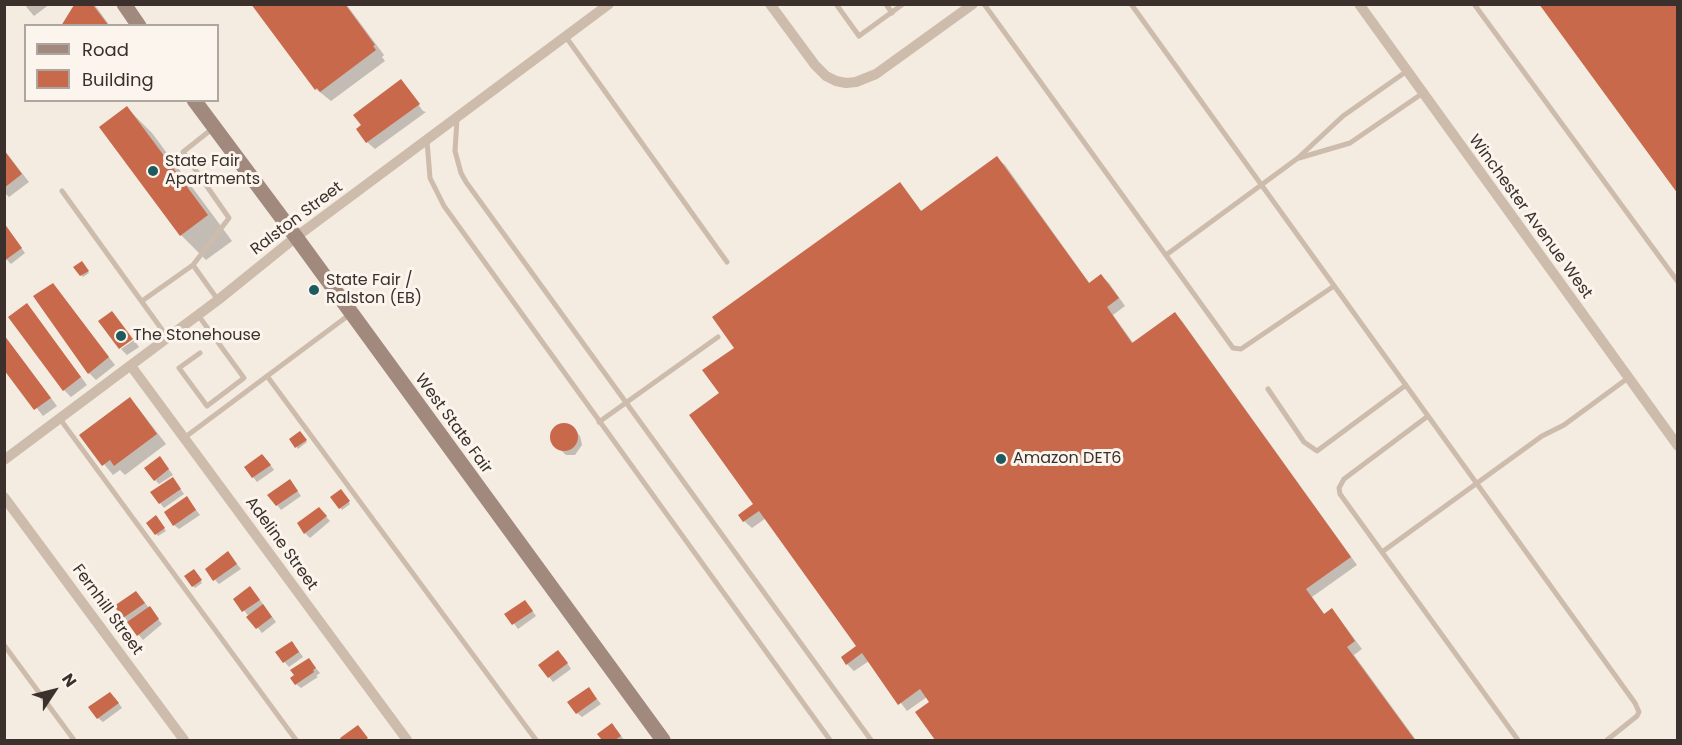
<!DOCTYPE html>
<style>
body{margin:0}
#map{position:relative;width:1682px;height:745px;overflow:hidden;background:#f4ebe1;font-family:Poppins,sans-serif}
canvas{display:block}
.frame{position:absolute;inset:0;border:6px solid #3b302b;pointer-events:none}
.legend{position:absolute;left:24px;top:24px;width:195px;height:78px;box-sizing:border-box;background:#fbf5ee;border:2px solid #aea6a0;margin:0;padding:8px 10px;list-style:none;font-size:18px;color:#3b302b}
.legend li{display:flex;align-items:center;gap:12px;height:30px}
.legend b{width:30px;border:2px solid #aea6a0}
.north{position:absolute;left:24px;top:661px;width:60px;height:60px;-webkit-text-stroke:4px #fbf5ee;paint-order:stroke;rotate:55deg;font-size:16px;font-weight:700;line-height:24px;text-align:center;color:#3b302b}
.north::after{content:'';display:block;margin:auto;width:21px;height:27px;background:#3b302b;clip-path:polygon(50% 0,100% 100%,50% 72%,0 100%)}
</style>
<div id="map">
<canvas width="1682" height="745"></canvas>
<div class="frame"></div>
<ul class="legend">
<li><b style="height:8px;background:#a18a7d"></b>Road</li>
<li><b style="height:16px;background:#c8694b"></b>Building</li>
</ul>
<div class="north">N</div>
</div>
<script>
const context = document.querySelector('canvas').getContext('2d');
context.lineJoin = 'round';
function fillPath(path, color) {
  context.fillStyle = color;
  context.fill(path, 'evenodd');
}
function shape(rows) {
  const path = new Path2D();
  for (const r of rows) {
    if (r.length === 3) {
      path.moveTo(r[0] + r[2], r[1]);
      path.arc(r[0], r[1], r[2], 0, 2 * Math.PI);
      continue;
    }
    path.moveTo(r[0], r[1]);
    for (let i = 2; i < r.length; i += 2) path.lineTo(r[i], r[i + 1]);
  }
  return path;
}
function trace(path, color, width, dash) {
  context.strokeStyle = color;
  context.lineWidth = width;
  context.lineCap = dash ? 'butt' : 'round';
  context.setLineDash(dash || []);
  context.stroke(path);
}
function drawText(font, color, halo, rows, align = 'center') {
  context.font = font + ' Poppins,sans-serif';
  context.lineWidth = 6;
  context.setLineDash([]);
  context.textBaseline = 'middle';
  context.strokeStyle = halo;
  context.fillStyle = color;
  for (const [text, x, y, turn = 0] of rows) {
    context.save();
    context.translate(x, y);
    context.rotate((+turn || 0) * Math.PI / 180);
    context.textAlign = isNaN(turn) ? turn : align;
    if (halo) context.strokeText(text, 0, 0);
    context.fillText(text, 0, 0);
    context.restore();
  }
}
fillPath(shape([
 [24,4,50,4,34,16],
 [76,4,94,4,110,26,62,26],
 [253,4,346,4,384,55,382,57,385,61,331,101,316,89],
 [401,81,423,111,426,112,375,149,367,142],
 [127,108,152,133,232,241,206,260,181,235],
 [4,150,29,182,9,197,4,192],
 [997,158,1005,165,1090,284,1101,276,1109,283,1125,306,1113,315,1134,344,1175,314,1182,321,1357,565,1312,597,1325,615,1332,610,1339,618,1362,649,1354,655,1416,740,937,740,917,712,931,702,927,697,907,711,869,661,854,671,847,664,858,647,766,518,752,528,744,521,755,505,721,394,736,348,900,184,922,212],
 [4,224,25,253,11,264,4,257],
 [84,264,89,273,83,277,81,275],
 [53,285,115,365,96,380,89,373],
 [27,305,87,385,71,397,64,390],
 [4,335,57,406,43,416,4,367],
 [134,340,139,347,127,355,121,349],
 [130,399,139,409,166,444,125,475,120,470,113,475,81,436],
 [564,424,572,427,580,436,582,445,575,455,566,455,551,441,551,433,556,426],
 [302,434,307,442,298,449,291,439],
 [267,460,274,470,257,482,253,477],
 [164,463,173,475,159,484,155,480],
 [177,484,184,494,164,508,160,503],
 [294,486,301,496,281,510,277,505],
 [342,493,350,504,342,510,332,497],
 [187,498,200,515,179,529,174,525],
 [323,513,330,521,310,538,305,533],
 [158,519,166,531,158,536,148,523],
 [228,553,241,569,219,584,215,580],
 [195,573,202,583,195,588,193,586],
 [255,593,276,622,262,633,235,599],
 [141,598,162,624,143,640,124,617],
 [529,606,536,616,518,629,507,614],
 [296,647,303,657,289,667,277,653],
 [563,657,571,669,553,682,549,677],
 [309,660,320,673,316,676,318,677,301,688,296,684,296,675,292,670],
 [589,689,601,704,582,717,577,713],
 [115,698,122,708,103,722,98,718],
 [617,730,624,740,604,740,599,734]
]), '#0003');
fillPath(shape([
 [251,4,345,4,375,45,373,46,376,50,320,92,317,88,315,90],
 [1539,4,1678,4,1678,194],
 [74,5,93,5,109,26,61,26],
 [401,79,420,104,366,143,356,129,361,125,353,115],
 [127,106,208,215,180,236,99,127],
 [4,150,22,174,4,188],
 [997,156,1089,283,1101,274,1119,298,1107,307,1132,343,1175,312,1351,557,1306,589,1324,614,1332,608,1355,641,1347,647,1415,740,935,740,915,712,929,702,920,689,898,705,862,653,846,665,841,657,856,646,759,511,743,522,738,515,753,504,689,415,719,393,702,370,734,348,712,317,900,182,921,211],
 [4,223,22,248,4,261],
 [82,261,89,271,80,276,73,267],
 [53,283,109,357,88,374,33,296],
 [27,303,81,377,63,391,8,317],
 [112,311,133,339,119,349,98,321],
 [4,335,51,398,34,410,4,370],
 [130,397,157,434,114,466,110,460,102,466,79,435],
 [564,437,14],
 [300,431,307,440,295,448,289,439],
 [262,454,271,465,252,478,244,467],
 [160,456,169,469,154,481,144,468],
 [173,477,181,489,159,504,150,492],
 [290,479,298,491,276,506,267,495],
 [341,489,350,501,339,509,330,497],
 [187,496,196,510,173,526,164,512],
 [319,507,327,516,304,534,297,523],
 [156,515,165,528,155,535,146,523],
 [228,551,237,564,213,581,205,569],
 [194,569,202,580,192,587,184,576],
 [250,586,260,600,242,612,233,599],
 [136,591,145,603,123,618,114,606],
 [525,600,533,611,512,625,504,614],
 [263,604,272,617,256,629,246,617],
 [150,606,159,619,137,636,127,622],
 [292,641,299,652,283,663,275,652],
 [558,650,568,663,548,678,538,665],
 [309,658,316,668,313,670,314,672,295,685,290,678,294,675,290,670],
 [589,687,597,699,576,714,567,702],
 [110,692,119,703,97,719,88,707],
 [612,723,621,736,615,740,602,740,597,734],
 [358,725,368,738,365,740,341,740,340,738]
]), '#c8694b');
trace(shape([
 [836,4,859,36,903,4],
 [886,4,892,13],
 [984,4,1233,348,1241,349,1334,286],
 [1131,4,1635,703,1639,712,1637,716,1607,740],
 [1474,4,1678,282],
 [566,37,727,262],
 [457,119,455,151,461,173,466,182,871,740],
 [212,129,183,152,229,218,193,265,218,300],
 [427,141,430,178,444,206,830,740],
 [1299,158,1350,143,1423,93],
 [62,191,168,338],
 [1166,255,1298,158,1343,116,1407,71],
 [142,301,193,265],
 [198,315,244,378,207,406,179,368,200,353],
 [267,376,536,740],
 [1268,389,1304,442,1317,451,1406,385],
 [1428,416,1344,479,1339,488,1340,494,1518,740],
 [60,419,296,740],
 [599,422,718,337],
 [184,438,349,315],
 [1382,552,1542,436,1564,425,1628,378],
 [4,645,74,740]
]), '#cdbbac', 5);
trace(shape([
 [770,4,815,65,826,76,836,81,846,83,856,82,876,74,973,4],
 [1359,4,1678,446],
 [131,366,407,740],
 [4,460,218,300,296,237,609,4],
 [4,497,184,740]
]), '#cdbbac', 10);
trace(shape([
 [124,4,139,26],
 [194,100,296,237,663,740]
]), '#a18a7d', 15);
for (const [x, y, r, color] of [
 [153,171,6,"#1f5a5e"],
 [314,290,6,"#1f5a5e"],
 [121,336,6,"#1f5a5e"],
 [1001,459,6,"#1f5a5e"]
]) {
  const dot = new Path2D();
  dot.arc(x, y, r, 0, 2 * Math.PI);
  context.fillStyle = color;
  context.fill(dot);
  trace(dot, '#fbf5ee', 2);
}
drawText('16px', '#3b302b', '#fbf5ee', [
 ["State Fair",165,162],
 ["Apartments",165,180],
 ["State Fair /",326,281],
 ["Ralston (EB)",326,299],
 ["The Stonehouse",133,336],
 ["Amazon DET6",1013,459]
], 'left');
drawText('16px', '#3b302b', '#fbf5ee', [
 ["Winchester Avenue West",1530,217,54],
 ["Ralston Street",297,219,-37],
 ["West State Fair",453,424,54],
 ["Adeline Street",281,544,54],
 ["Fernhill Street",107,610,54]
]);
</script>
